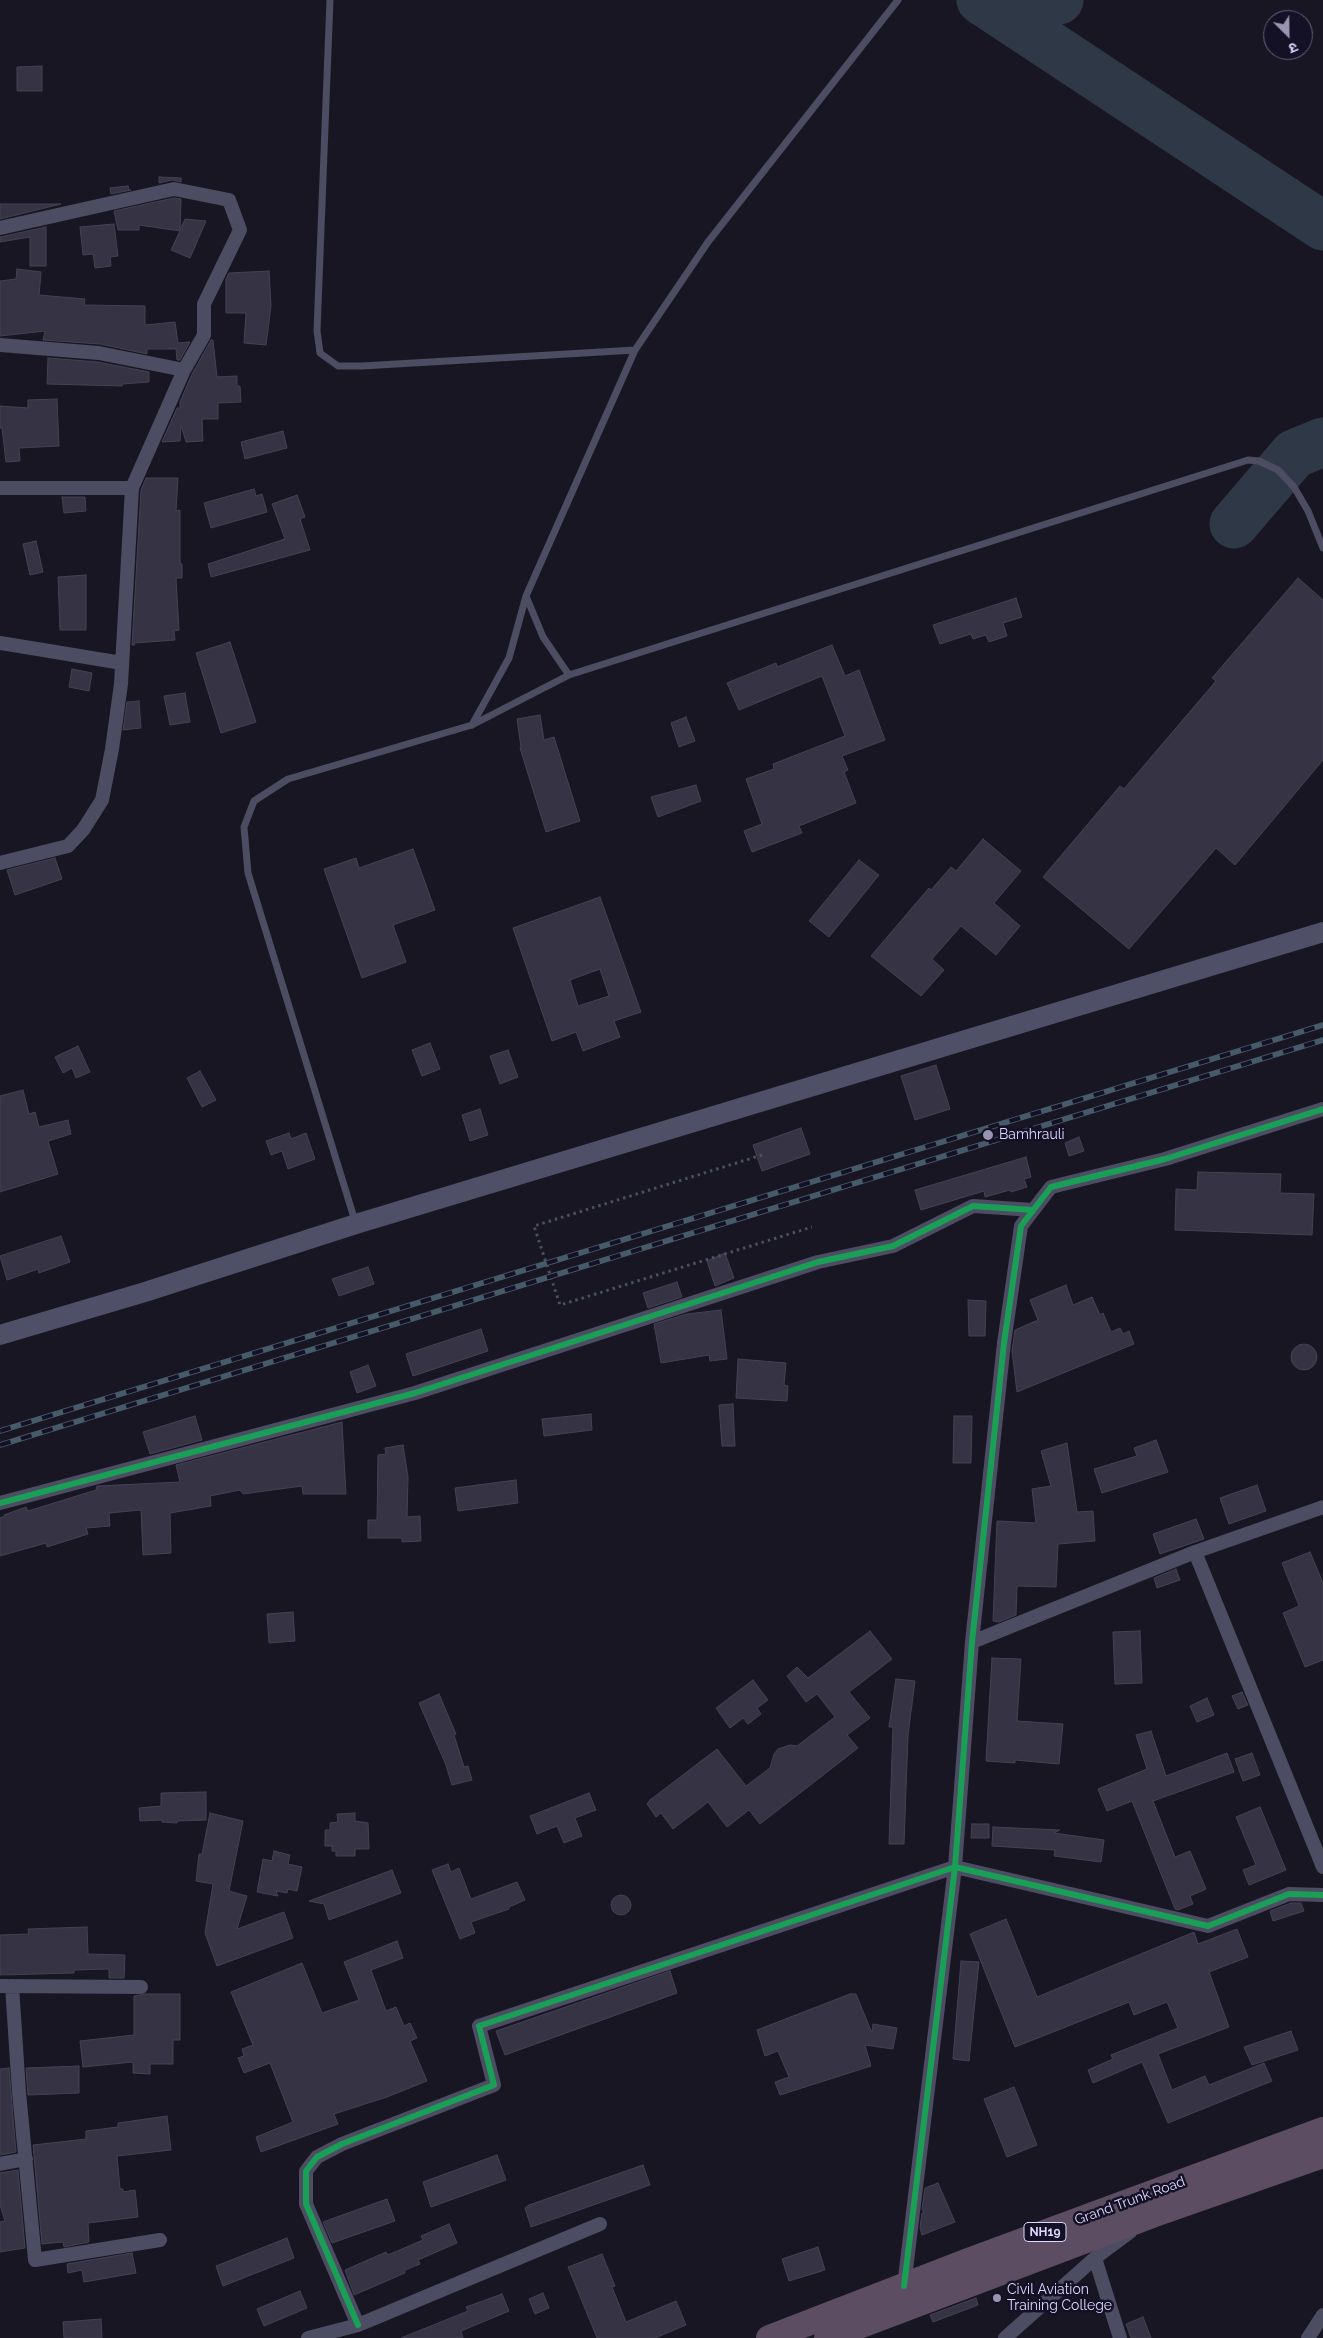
<!DOCTYPE html>
<meta charset="utf-8">
<style>
body{margin:0}
#map{position:relative;width:1323px;height:2338px;overflow:hidden;background:#181622;font-family:Raleway,"Noto Sans Devanagari",sans-serif}
canvas{display:block}
.north{position:absolute;left:1263px;top:10px;width:50px;height:50px;box-sizing:border-box;background:#141127;border:1px solid #64617d;border-radius:50%;rotate:157deg;font-size:14px;font-weight:700;line-height:20px;text-align:center;color:#ddd9fd}
.north::after{content:'';display:block;margin:auto;width:18px;height:22px;background:#9895b0;clip-path:polygon(50% 0,100% 100%,50% 72%,0 100%)}
</style>
<div id="map">
<canvas width="1323" height="2338"></canvas>
<div class="north">उ</div>
</div>
<script>
const context = document.querySelector('canvas').getContext('2d');
context.lineJoin = 'round';
function shape(rows) {
  const path = new Path2D();
  for (const r of rows) {
    if (r.length === 3) {
      path.moveTo(r[0] + r[2], r[1]);
      path.arc(r[0], r[1], r[2], 0, 2 * Math.PI);
      continue;
    }
    path.moveTo(r[0], r[1]);
    for (let i = 2; i < r.length; i += 2) path.lineTo(r[i], r[i + 1]);
  }
  return path;
}
function trace(path, color, width, dash) {
  context.strokeStyle = color;
  context.lineWidth = width;
  context.lineCap = dash ? 'butt' : 'round';
  context.setLineDash(dash || []);
  context.stroke(path);
}
function fillPath(path, color) {
  context.fillStyle = color;
  context.fill(path, 'evenodd');
}
function drawText(font, color, halo, rows, align = 'center') {
  context.font = font + ' Raleway,sans-serif';
  context.lineWidth = 5;
  context.setLineDash([]);
  context.textBaseline = 'middle';
  context.strokeStyle = halo;
  context.fillStyle = color;
  for (const [text, x, y, turn = 0] of rows) {
    context.save();
    context.translate(x, y);
    context.rotate((+turn || 0) * Math.PI / 180);
    context.textAlign = isNaN(turn) ? turn : align;
    if (halo) context.strokeText(text, 0, 0);
    context.fillText(text, 0, 0);
    context.restore();
  }
}
trace(shape([
 [981,0,1323,226],
 [1001,0,1035,2,1059,0],
 [1234,524,1294,454,1323,442]
]), '#2f3846', 49);
const building = shape([
 [42,66,42,91,17,91,17,67,42,66],
 [159,177,181,178,181,182,172,180,159,183,159,177],
 [128,186,129,190,131,190,111,194,110,188,128,186],
 [174,198,181,199,180,230,185,219,206,221,190,258,171,250,180,231,139,225,139,230,118,230,114,211,174,198],
 [0,204,61,204,0,219,0,204],
 [114,224,118,256,110,257,111,266,95,268,93,254,83,255,80,227,114,224],
 [46,227,46,266,30,266,30,237,0,242,0,237,46,227],
 [17,269,41,272,39,295,85,299,84,305,145,306,145,325,175,322,178,343,190,342,180,360,177,360,176,349,147,349,147,354,100,344,43,340,45,331,0,336,0,281,16,279,17,269],
 [269,271,271,306,266,345,244,343,246,313,226,313,226,279,229,273,269,271],
 [211,340,213,340,217,377,237,376,237,386,240,386,241,402,218,403,218,419,202,419,203,441,186,442,181,425,180,441,162,442,177,408,180,408,180,402,192,374,211,340],
 [48,358,98,362,149,372,149,382,122,384,122,386,47,384,48,358],
 [57,399,59,446,19,448,20,461,6,462,2,428,0,428,0,406,28,408,28,400,57,399],
 [283,431,287,448,245,459,241,442,283,431],
 [146,478,178,478,176,511,180,510,180,563,182,564,182,578,176,578,179,630,174,631,175,640,134,643,135,645,132,645,141,490,146,478],
 [254,489,256,496,262,494,267,512,211,528,204,503,254,489],
 [297,495,305,517,300,519,310,550,211,577,208,564,285,539,272,504,297,495],
 [62,497,85,497,86,511,64,513,62,497],
 [36,541,43,572,30,575,23,544,36,541],
 [86,575,86,630,60,630,58,577,86,575],
 [1298,578,1323,600,1323,760,1235,865,1216,848,1129,949,1043,877,1120,786,1124,789,1216,681,1212,678,1298,578],
 [1016,598,1022,617,1003,623,1007,636,989,642,986,635,973,639,971,634,940,644,933,625,1016,598],
 [230,642,256,722,221,733,196,653,230,642],
 [832,645,845,676,859,670,885,740,842,756,848,770,844,772,856,803,799,826,802,833,752,852,744,831,762,824,746,779,774,769,773,764,845,736,822,676,739,710,727,683,776,663,777,667,832,645],
 [72,669,92,673,89,691,69,687,72,669],
 [185,693,190,722,170,725,164,696,185,693],
 [139,701,141,728,123,730,127,702,139,701],
 [540,715,544,740,554,737,580,821,546,832,520,748,521,747,517,719,540,715],
 [686,717,695,741,679,747,671,723,686,717],
 [696,785,701,801,658,817,651,797,696,785],
 [983,839,1021,871,994,903,1020,926,996,955,961,926,932,959,944,970,921,996,871,956,929,888,931,890,951,867,956,871,983,839],
 [413,849,435,910,393,925,406,962,362,978,324,869,356,858,359,868,413,849],
 [55,858,62,879,15,895,7,870,55,858],
 [859,860,879,875,829,937,809,921,859,860],
 [600,897,641,1012,614,1021,620,1037,583,1051,576,1032,552,1041,513,928,600,897],
 [600,969,609,996,578,1006,570,980,600,969],
 [430,1043,440,1069,422,1076,412,1050,430,1043],
 [78,1046,90,1072,76,1078,72,1068,63,1073,55,1057,78,1046],
 [508,1050,518,1077,500,1084,490,1056,508,1050],
 [936,1065,950,1109,915,1120,901,1076,936,1065],
 [200,1071,216,1100,202,1107,187,1078,200,1071],
 [23,1090,29,1114,35,1112,39,1127,68,1120,71,1134,48,1141,58,1174,0,1192,0,1096,23,1090],
 [480,1109,488,1135,470,1141,462,1115,480,1109],
 [801,1128,810,1154,762,1171,753,1145,801,1128],
 [289,1133,291,1139,306,1133,315,1159,288,1169,282,1151,271,1155,266,1141,289,1133],
 [1079,1137,1084,1151,1069,1156,1065,1143,1079,1137],
 [1026,1157,1031,1177,1024,1179,1027,1187,1011,1192,1010,1190,985,1197,984,1191,921,1210,915,1190,1026,1157],
 [1198,1172,1281,1174,1280,1193,1314,1194,1312,1235,1175,1230,1176,1189,1197,1190,1198,1172],
 [61,1236,70,1262,39,1273,38,1269,7,1280,0,1256,61,1236],
 [725,1253,734,1278,715,1286,707,1261,725,1253],
 [368,1267,374,1284,339,1296,332,1279,368,1267],
 [677,1282,682,1297,648,1308,643,1293,677,1282],
 [1066,1285,1073,1305,1092,1297,1100,1315,1103,1313,1111,1332,1120,1328,1123,1334,1129,1331,1134,1344,1017,1392,1012,1351,1015,1330,1038,1320,1030,1300,1066,1285],
 [968,1300,986,1301,985,1336,969,1336,968,1300],
 [721,1310,727,1359,710,1361,709,1355,661,1363,654,1324,687,1314,721,1310],
 [481,1329,488,1351,413,1376,406,1354,481,1329],
 [1304,1357,13],
 [738,1359,786,1363,784,1385,788,1386,787,1401,736,1398,738,1359],
 [368,1365,376,1386,357,1393,350,1372,368,1365],
 [733,1404,735,1446,722,1446,719,1405,733,1404],
 [591,1414,592,1430,544,1436,542,1419,591,1414],
 [195,1416,202,1440,150,1454,143,1432,195,1416],
 [954,1416,972,1416,971,1463,953,1463,954,1416],
 [342,1422,346,1494,303,1494,302,1486,243,1494,240,1490,210,1496,211,1506,170,1513,171,1553,143,1555,141,1510,109,1513,110,1526,86,1528,88,1534,47,1547,46,1543,0,1556,0,1518,5,1516,4,1515,26,1507,28,1511,96,1490,97,1486,180,1482,176,1465,342,1422],
 [1156,1440,1168,1472,1102,1493,1094,1469,1137,1456,1134,1448,1156,1440],
 [1067,1443,1077,1512,1093,1511,1095,1541,1058,1544,1056,1587,1017,1586,1016,1615,999,1622,993,1621,997,1521,1036,1523,1032,1489,1051,1486,1041,1451,1067,1443],
 [403,1445,408,1477,407,1517,420,1516,421,1541,402,1542,402,1538,368,1538,368,1520,377,1520,378,1455,386,1454,385,1448,403,1445],
 [516,1480,518,1503,458,1511,455,1488,516,1480],
 [1257,1485,1266,1511,1229,1524,1220,1498,1257,1485],
 [1196,1519,1204,1539,1160,1554,1153,1534,1196,1519],
 [1310,1552,1323,1583,1323,1660,1305,1667,1283,1613,1299,1606,1282,1563,1310,1552],
 [1176,1569,1180,1580,1157,1588,1154,1578,1176,1569],
 [293,1612,295,1641,269,1643,267,1614,293,1612],
 [870,1631,892,1659,849,1692,870,1718,847,1735,858,1748,760,1824,749,1810,727,1827,708,1802,673,1829,661,1813,656,1817,647,1804,650,1800,717,1749,746,1786,770,1768,774,1754,778,1749,790,1745,797,1746,835,1717,817,1694,806,1702,787,1676,797,1667,808,1678,870,1631],
 [1140,1631,1142,1683,1115,1684,1113,1632,1140,1631],
 [992,1658,1021,1659,1017,1721,1063,1724,1059,1764,1015,1760,1015,1763,986,1761,992,1658],
 [896,1679,915,1681,908,1735,904,1844,889,1844,893,1727,889,1727,896,1679],
 [753,1680,768,1700,757,1708,761,1714,748,1724,743,1718,730,1728,716,1708,753,1680],
 [1242,1692,1248,1705,1238,1709,1232,1696,1242,1692],
 [439,1694,456,1734,454,1735,464,1767,468,1766,472,1780,452,1785,446,1765,419,1703,439,1694],
 [1207,1698,1214,1715,1197,1722,1190,1706,1207,1698],
 [1151,1731,1166,1776,1227,1753,1234,1772,1153,1801,1175,1857,1190,1851,1206,1889,1190,1896,1193,1904,1178,1910,1175,1909,1132,1801,1107,1811,1098,1789,1147,1769,1136,1735,1151,1731],
 [1252,1753,1260,1775,1243,1781,1235,1759,1252,1753],
 [206,1792,206,1820,177,1821,177,1823,162,1822,162,1820,140,1821,139,1808,161,1806,161,1793,206,1792],
 [589,1793,596,1810,575,1818,582,1836,564,1843,557,1826,537,1834,530,1816,589,1793],
 [1260,1807,1286,1870,1249,1885,1243,1870,1256,1865,1236,1817,1260,1807],
 [210,1813,243,1821,229,1891,247,1896,237,1929,284,1912,293,1938,217,1966,205,1933,213,1884,196,1881,199,1854,202,1854,210,1813],
 [355,1813,355,1821,368,1823,369,1849,355,1849,355,1856,336,1856,336,1851,332,1851,332,1846,325,1846,325,1830,330,1830,330,1823,338,1822,337,1814,355,1813],
 [972,1824,989,1824,989,1838,971,1838,972,1824],
 [993,1827,1060,1830,1054,1833,1104,1840,1101,1862,1054,1856,1055,1850,992,1846,993,1827],
 [274,1851,290,1855,288,1864,302,1867,297,1891,288,1889,287,1893,276,1891,278,1896,257,1892,263,1859,272,1861,274,1851],
 [448,1864,451,1872,459,1868,471,1899,517,1882,525,1900,509,1907,509,1909,471,1922,475,1933,460,1939,432,1870,448,1864],
 [392,1870,401,1893,329,1920,324,1904,309,1901,392,1870],
 [621,1905,10],
 [1291,1903,1301,1903,1304,1911,1273,1921,1270,1911,1291,1903],
 [1006,1919,1037,1997,1194,1932,1198,1944,1237,1929,1248,1957,1209,1972,1229,2027,1158,2054,1172,2090,1205,2076,1209,2085,1264,2063,1272,2081,1168,2123,1142,2062,1093,2083,1088,2070,1113,2059,1111,2055,1178,2028,1167,2002,1134,2015,1129,2002,1015,2047,970,1934,1006,1919],
 [87,1927,88,1954,125,1955,124,1978,109,1978,109,1969,74,1970,74,1973,0,1975,0,1935,29,1934,28,1929,87,1927],
 [397,1941,403,1958,371,1970,386,2011,396,2007,404,2026,410,2023,417,2038,410,2041,427,2081,387,2097,334,2114,338,2124,261,2152,256,2137,293,2122,270,2063,244,2073,238,2058,244,2056,242,2049,253,2045,231,1992,302,1963,322,2013,359,2000,344,1962,397,1941],
 [961,1961,979,1962,969,2061,953,2059,961,1961],
 [670,1971,677,1993,505,2055,496,2031,670,1971],
 [146,1994,180,1994,180,2040,173,2040,173,2064,150,2064,150,2074,133,2073,133,2062,83,2067,80,2041,134,2035,134,1996,146,1994],
 [850,1994,856,1994,872,2033,873,2024,897,2028,893,2049,865,2045,871,2066,780,2095,775,2082,789,2077,778,2051,765,2056,757,2030,850,1994],
 [1291,2031,1298,2050,1252,2065,1244,2047,1291,2031],
 [79,2066,79,2093,28,2095,26,2068,79,2066],
 [9,2068,16,2152,0,2155,0,2069,9,2068],
 [1014,2087,1037,2145,1007,2157,984,2099,1014,2087],
 [167,2116,171,2150,117,2156,120,2189,123,2189,123,2192,135,2190,138,2217,88,2223,89,2242,64,2247,63,2242,42,2244,33,2145,86,2139,86,2131,118,2127,118,2123,167,2116],
 [497,2155,506,2180,431,2207,423,2182,497,2155],
 [643,2165,650,2185,531,2227,525,2208,529,2205,643,2165],
 [18,2170,25,2248,0,2252,0,2222,5,2221,0,2205,0,2173,18,2170],
 [938,2183,955,2222,922,2235,920,2228,922,2213,924,2213,922,2209,925,2188,938,2183],
 [387,2199,395,2221,332,2243,323,2222,387,2199],
 [449,2224,457,2243,418,2260,420,2264,405,2270,405,2273,354,2295,345,2270,386,2252,388,2255,423,2240,421,2236,449,2224],
 [287,2238,294,2258,223,2286,216,2266,287,2238],
 [818,2247,825,2270,789,2281,782,2259,818,2247],
 [132,2253,136,2273,84,2282,82,2270,68,2273,67,2264,132,2253],
 [602,2254,615,2286,612,2287,626,2322,676,2301,686,2325,655,2338,597,2338,568,2267,602,2254],
 [300,2291,307,2308,264,2326,257,2309,300,2291],
 [543,2293,549,2308,535,2314,529,2299,543,2293],
 [502,2294,509,2311,461,2331,463,2338,401,2338,468,2311,466,2307,502,2294],
 [976,2298,978,2305,933,2322,930,2315,976,2298],
 [1143,2317,1151,2338,1131,2338,1126,2324,1143,2317],
 [101,2319,102,2338,64,2338,63,2322,101,2319]
]);
fillPath(building, '#363444');
trace(building, '#454155', 1);
trace(shape([
 [762,1155,534,1226,560,1305,812,1227]
]), '#47525e', 3, [2.5, 4]);
trace(shape([
 [330,0,317,331,320,353,338,366,362,366,635,350],
 [569,675,543,637,526,596,635,350,708,242,898,0],
 [472,725,509,658,526,596],
 [355,1221,248,873,244,827,254,801,288,779,472,725,569,675,1248,460,1259,461,1278,470,1294,487,1308,511,1323,548]
]), '#4c4c62', 7);
trace(shape([
 [0,228,174,189,229,200,240,230,204,304,204,335,184,370,132,488,121,684,112,749,102,800,83,830,68,846,0,863],
 [0,345,99,353,184,370],
 [0,488,132,488],
 [0,643,122,663],
 [0,1503,415,1393,818,1262,893,1246,973,1206,1033,1210],
 [1195,1552,1323,1867],
 [972,1642,1195,1552,1323,1507],
 [0,1986,141,1987],
 [12,1986,19,2092,35,2260,160,2240],
 [0,2164,26,2159],
 [1095,2258,1120,2338],
 [904,2286,955,1867,972,1642,1004,1343,1021,1226,1051,1187,1165,1159,1323,1109],
 [358,2325,306,2204,306,2171,317,2157,342,2144,494,2085,479,2026,955,1867,1208,1926,1289,1894,1323,1895],
 [308,2338,358,2325,600,2224],
 [1005,2338,1095,2258,1130,2232],
 [1308,2338,1323,2315]
]), '#4c4c62', 14);
trace(shape([
 [0,1335,145,1292,356,1224,1323,932]
]), '#4f4f68', 20);
trace(shape([
 [769,2338,968,2261,1323,2130],
 [827,2338,1152,2215,1323,2155]
]), '#5d4d63', 26);
const rail = shape([
 [0,1431,1323,1025],
 [0,1445,1323,1040]
]);
trace(rail, '#465a69', 5.5);
trace(rail, '#141127', 4, [11]);
trace(shape([
 [0,1503,415,1393,818,1262,893,1246,973,1206,1033,1210],
 [904,2286,955,1867,972,1642,1004,1343,1021,1226,1051,1187,1165,1159,1323,1109],
 [358,2325,306,2204,306,2171,317,2157,342,2144,494,2085,479,2026,955,1867,1208,1926,1289,1894,1323,1895]
]), '#1a9f57', 6);
for (const [x, y, r, color] of [
 [988,1135,6,"#9895b0"],
 [997,2298,5,"#9895b0"]
]) {
  const dot = new Path2D();
  dot.arc(x, y, r, 0, 2 * Math.PI);
  context.fillStyle = color;
  context.fill(dot);
  trace(dot, '#141127', 2);
}
for (const [x, y, w] of [
 [1045,2232,42]
]) {
  const box = new Path2D();
  box.roundRect(x - w / 2, y - 9.5, w, 19, 4);
  context.fillStyle = '#141127';
  context.fill(box);
  trace(box, '#ddd9fd', 1);
}
drawText('bold 12px', '#ddd9fd', null, [
 ["NH19",1045,2232]
]);
drawText('14px', '#ddd9fd', '#141127', [
 ["Bamhrauli",999,1135],
 ["Civil Aviation",1007,2290],
 ["Training College",1007,2306]
], 'left');
drawText('14px', '#ddd9fd', '#141127', [
 ["Grand Trunk Road",1130,2201,-20]
]);
</script>
